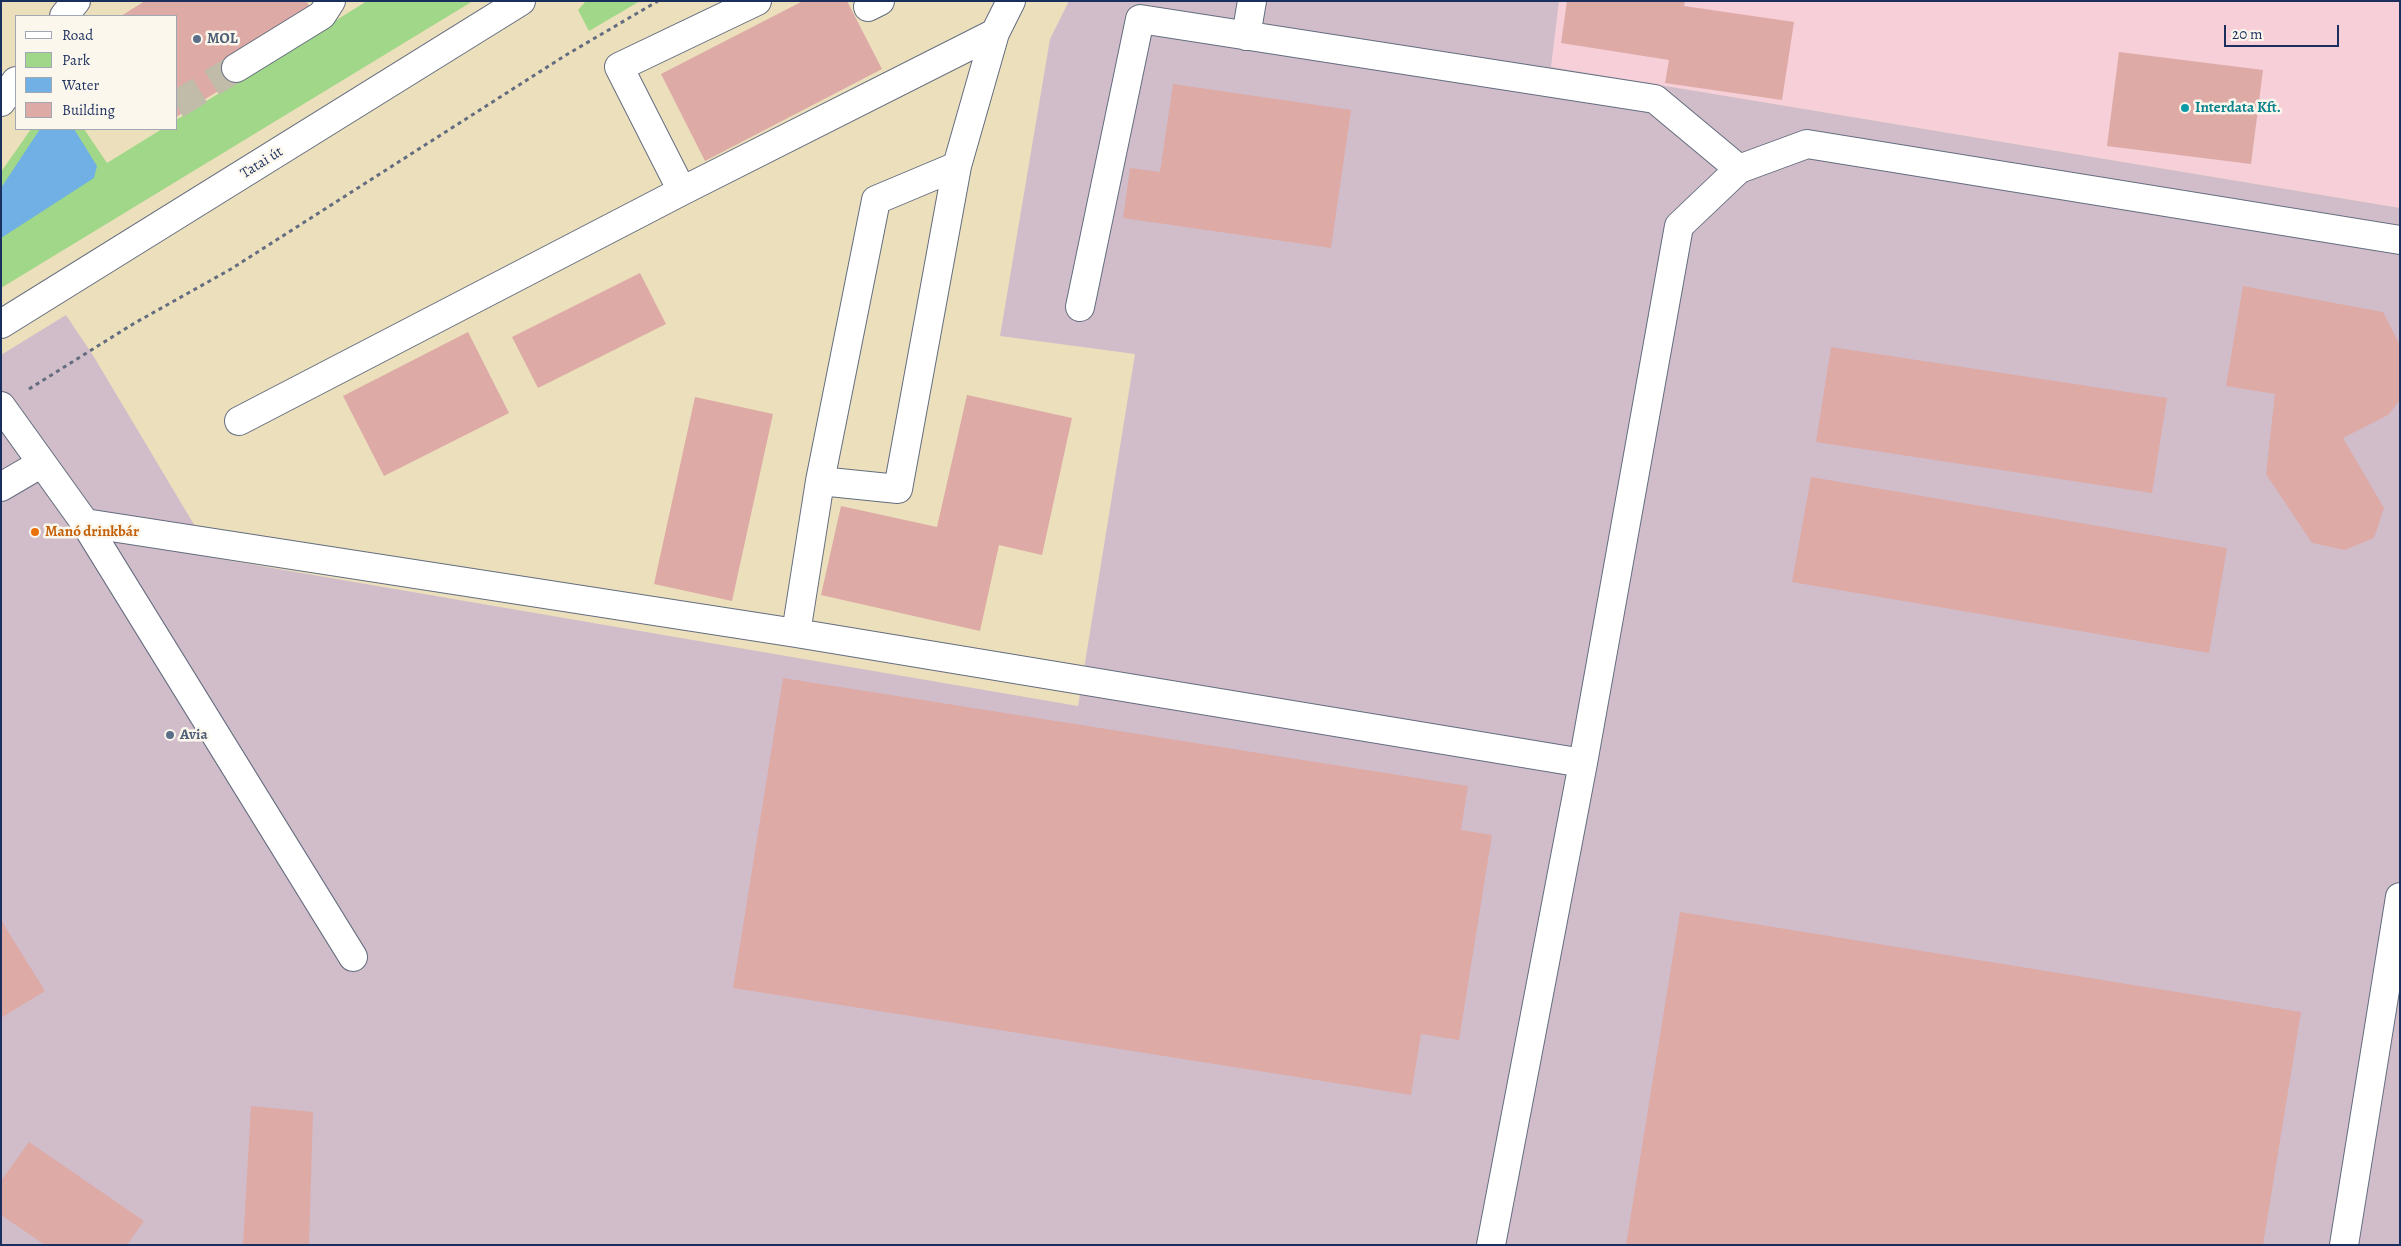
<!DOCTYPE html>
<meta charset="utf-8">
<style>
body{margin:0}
#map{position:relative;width:2401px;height:1246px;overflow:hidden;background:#ebdfbc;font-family:Alegreya,serif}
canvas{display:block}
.frame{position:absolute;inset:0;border:2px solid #1b2f5e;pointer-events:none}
.legend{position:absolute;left:15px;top:15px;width:162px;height:115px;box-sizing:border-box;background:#fbf7ec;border:1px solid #a1a7b3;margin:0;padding:6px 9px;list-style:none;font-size:15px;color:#1b2f5e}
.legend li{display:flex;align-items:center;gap:10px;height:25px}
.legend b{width:25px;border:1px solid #a1a7b3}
.scale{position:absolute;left:2224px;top:25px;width:115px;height:22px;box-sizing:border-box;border:2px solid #1b2f5e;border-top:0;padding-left:6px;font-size:15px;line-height:18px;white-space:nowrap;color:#1b2f5e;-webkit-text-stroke:4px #fbf7ec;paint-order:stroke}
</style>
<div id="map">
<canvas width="2401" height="1246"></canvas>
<div class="frame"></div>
<ul class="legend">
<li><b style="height:6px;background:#fff"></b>Road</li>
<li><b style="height:14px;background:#a1d788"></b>Park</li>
<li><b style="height:14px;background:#70b0e4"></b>Water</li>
<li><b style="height:14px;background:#ddaaa6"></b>Building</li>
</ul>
<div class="scale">20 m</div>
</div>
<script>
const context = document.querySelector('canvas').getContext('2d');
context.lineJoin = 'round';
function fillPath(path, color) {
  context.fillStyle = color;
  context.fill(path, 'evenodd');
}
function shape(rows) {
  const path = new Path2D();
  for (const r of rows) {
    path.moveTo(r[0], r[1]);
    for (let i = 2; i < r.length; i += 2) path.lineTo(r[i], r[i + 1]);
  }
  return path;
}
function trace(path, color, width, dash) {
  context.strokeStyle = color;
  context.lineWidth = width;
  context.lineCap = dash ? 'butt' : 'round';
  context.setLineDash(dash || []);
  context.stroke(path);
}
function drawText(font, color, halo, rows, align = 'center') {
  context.font = font + ' Alegreya,serif';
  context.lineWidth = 5;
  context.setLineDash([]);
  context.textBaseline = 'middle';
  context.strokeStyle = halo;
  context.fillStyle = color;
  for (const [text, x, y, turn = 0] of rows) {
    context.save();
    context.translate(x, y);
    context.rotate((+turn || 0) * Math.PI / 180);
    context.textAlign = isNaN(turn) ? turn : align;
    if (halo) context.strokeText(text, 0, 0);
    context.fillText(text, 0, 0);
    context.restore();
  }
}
fillPath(shape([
 [1559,1,2400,1,2400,208,1550,67]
]), '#f6cfd8');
fillPath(shape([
 [1069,1,1559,1,1551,67,2400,208,2400,1245,1,1245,1,355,66,315,94,357,214,558,1078,706,1135,354,1000,336,1050,39]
]), '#d1bdca');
fillPath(shape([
 [367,1,473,1,1,288,1,172,31,129,84,129,107,163,162,129,176,129,176,120],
 [586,1,640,1,589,31,578,10]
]), '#a1d788');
fillPath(shape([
 [40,129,74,129,97,166,94,178,1,238,1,188]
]), '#70b0e4');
fillPath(shape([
 [145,1,306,1,312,10,241,77,176,117,176,16,121,16],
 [803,1,847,1,882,69,705,161,661,74],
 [1567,1,1685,1,1684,6,1794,22,1782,100,1665,83,1669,60,1561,43],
 [2119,52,2263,70,2251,164,2107,146],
 [1173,84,1351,110,1331,248,1123,218,1130,168,1160,172],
 [640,273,666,324,538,388,512,337],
 [2243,286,2383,312,2400,345,2400,400,2388,415,2343,438,2384,508,2374,538,2345,550,2312,543,2266,474,2275,394,2226,386],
 [468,332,509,413,384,476,343,396],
 [1831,347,2167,398,2152,493,1816,442],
 [967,395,1072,418,1042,555,999,545,980,631,821,595,841,506,937,527],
 [695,397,773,414,732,601,654,584],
 [1811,477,2227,548,2209,653,1792,582],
 [783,678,1468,786,1461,830,1492,835,1459,1040,1421,1034,1411,1095,733,988],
 [1680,912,2301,1012,2263,1245,1626,1245],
 [1,920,45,991,1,1018],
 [251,1106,313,1112,309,1245,243,1245],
 [29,1142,144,1221,127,1245,45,1245,1,1215,1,1181]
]), '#ddaaa6');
trace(shape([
 [176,105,236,68]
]), '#c1bca9', 28, [28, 14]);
const minor = shape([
 [868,7,880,1],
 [64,16,76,1],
 [1246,36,1252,1],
 [236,68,322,15,331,1],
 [1,102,16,81],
 [682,191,619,67,757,1],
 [1080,307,1140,19,1655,99,1739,169],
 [1,324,521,1],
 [1,406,85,523,796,633,820,481,898,489,957,166,995,33,1011,1],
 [239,421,682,191,995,33],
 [820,481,876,200,957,166],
 [1,487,42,463],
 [85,523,353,957],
 [796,633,1583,763],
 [1491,1245,1583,763,1679,226,1739,169,1807,144,2400,240],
 [2344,1245,2400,897]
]);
trace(minor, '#646d7f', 30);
trace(shape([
 [29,389,133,324,231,269,566,55,658,1]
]), '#646d7f', 3, [4, 4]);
trace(minor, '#fff', 28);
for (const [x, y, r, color] of [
 [197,39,5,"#5c6f8a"],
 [2185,108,5,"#0f9aa8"],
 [35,532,5,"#e8710a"],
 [170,735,5,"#5c6f8a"]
]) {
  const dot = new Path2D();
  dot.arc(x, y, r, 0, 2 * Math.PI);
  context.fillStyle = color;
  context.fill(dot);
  trace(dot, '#fbf7ec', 2);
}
drawText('bold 15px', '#4e5e75', '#fbf7ec', [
 ["MOL",207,39],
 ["Avia",180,735]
], 'left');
drawText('bold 15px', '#0d838f', '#fbf7ec', [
 ["Interdata Kft.",2195,108]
], 'left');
drawText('15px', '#1b2f5e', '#fbf7ec', [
 ["Tatai út",262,163,-32]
]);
drawText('bold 15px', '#c56008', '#fbf7ec', [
 ["Manó drinkbár",45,532]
], 'left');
</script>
